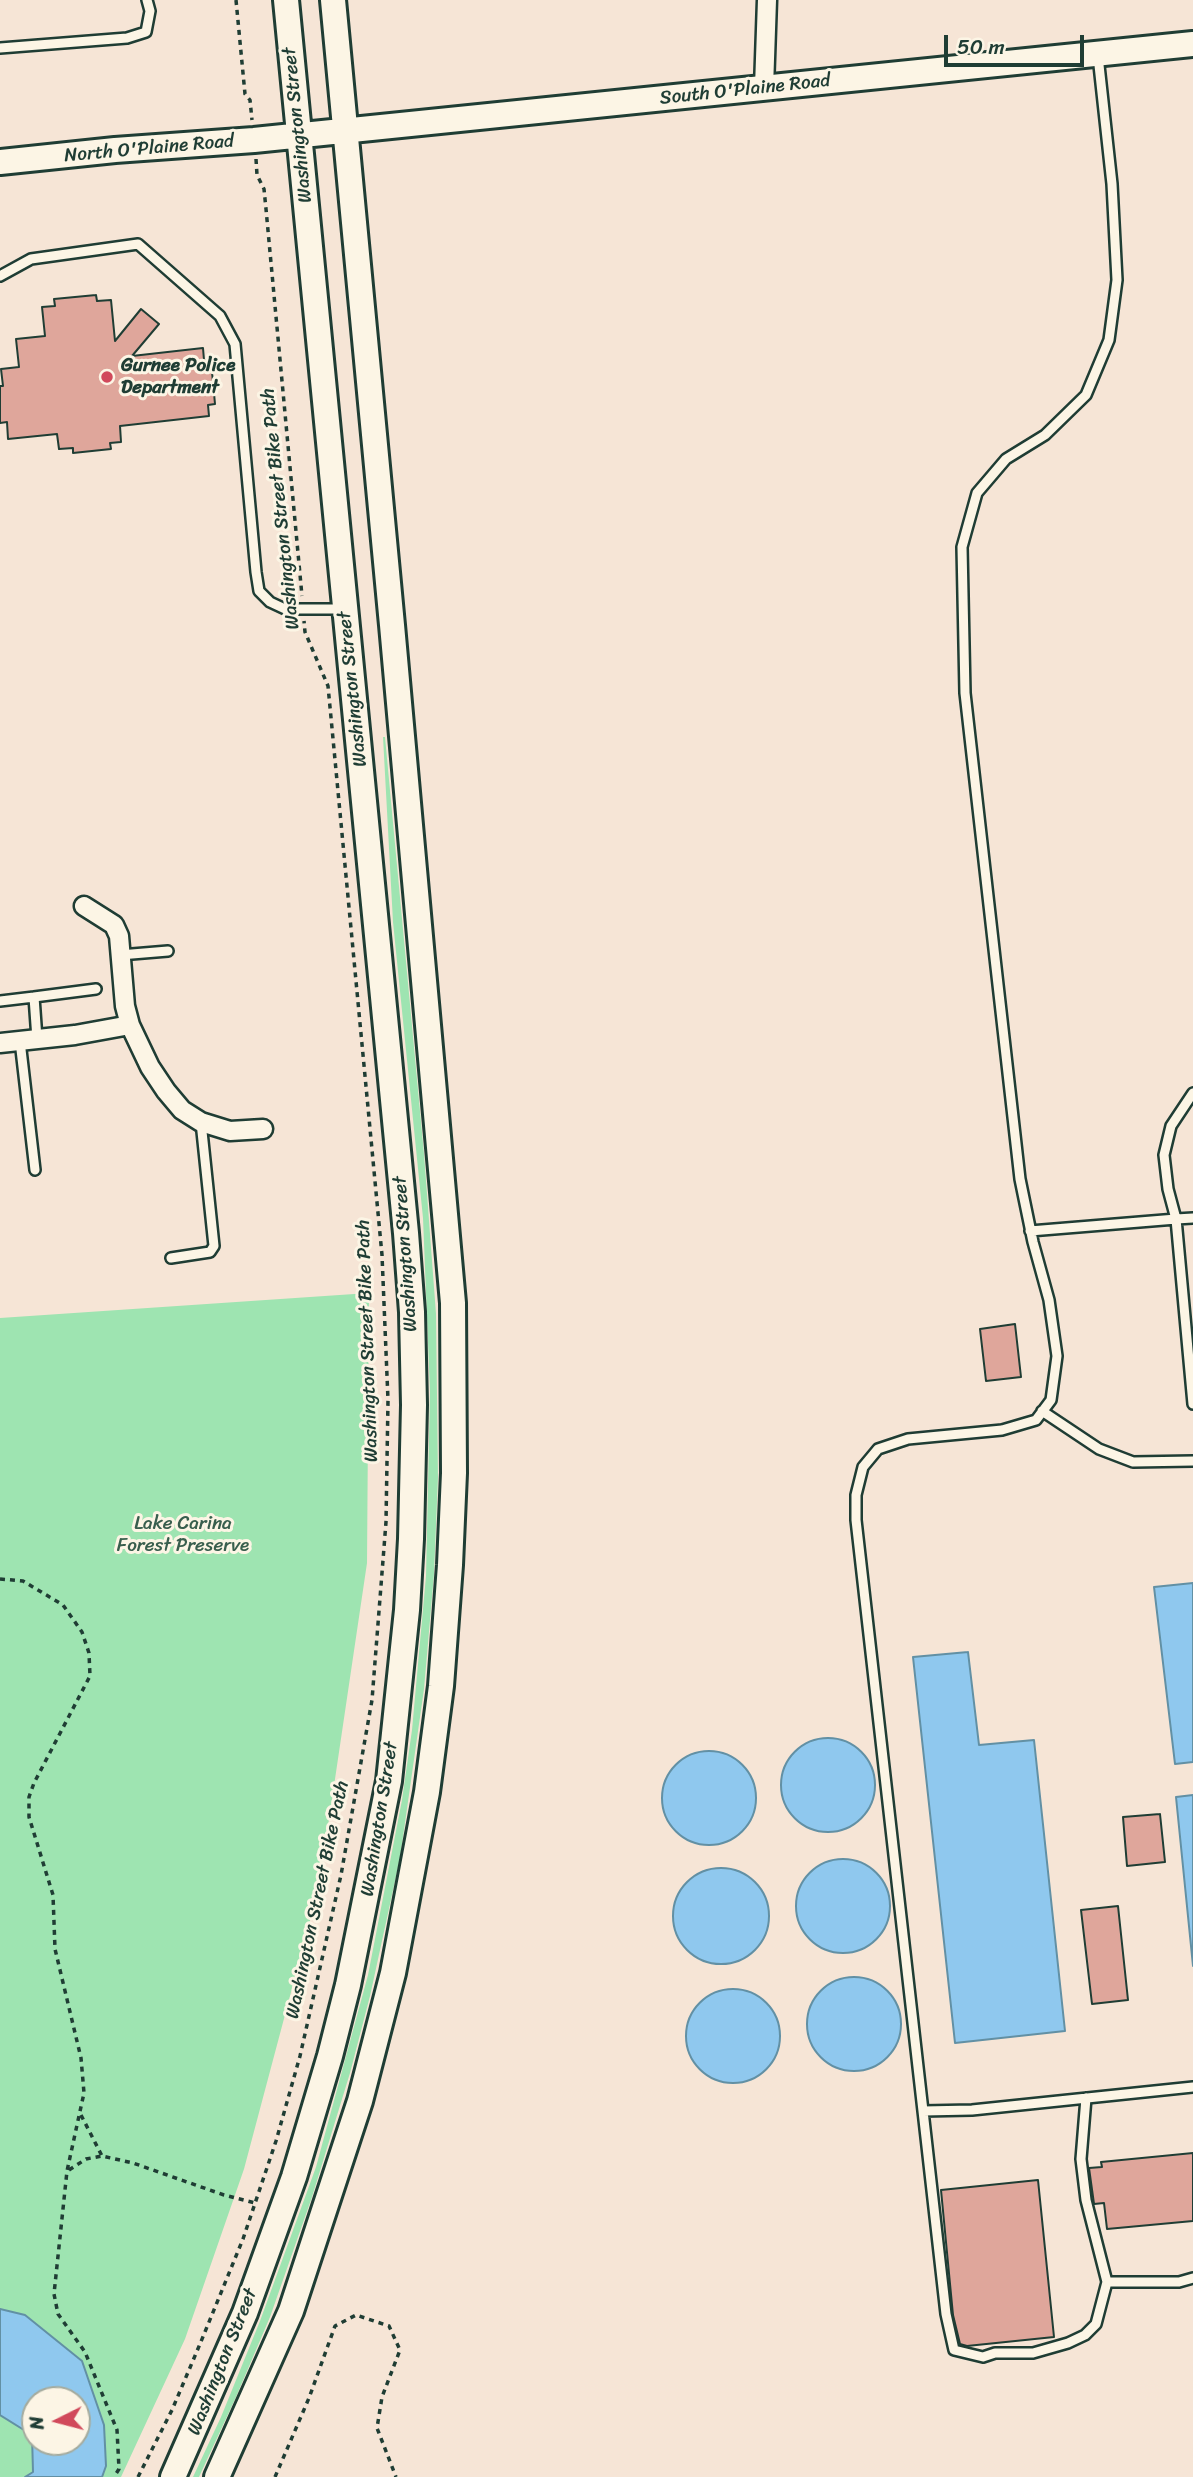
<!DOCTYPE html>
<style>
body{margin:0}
#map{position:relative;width:1193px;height:2477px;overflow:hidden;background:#f6e5d6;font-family:Sriracha,sans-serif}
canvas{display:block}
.north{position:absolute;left:21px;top:2386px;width:70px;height:70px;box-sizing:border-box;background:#fcf5e5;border:2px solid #a4ab9e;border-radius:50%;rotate:264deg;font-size:19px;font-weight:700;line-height:28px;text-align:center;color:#1f3d34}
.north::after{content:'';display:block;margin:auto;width:24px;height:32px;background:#d1495b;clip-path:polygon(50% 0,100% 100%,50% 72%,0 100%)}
.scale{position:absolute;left:944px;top:35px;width:140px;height:32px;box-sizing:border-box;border:4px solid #1f3d34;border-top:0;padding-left:9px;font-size:21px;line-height:24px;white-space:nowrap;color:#1f3d34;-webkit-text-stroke:5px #fcf5e5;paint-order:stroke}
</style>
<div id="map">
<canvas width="1193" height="2477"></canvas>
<div class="north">N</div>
<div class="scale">50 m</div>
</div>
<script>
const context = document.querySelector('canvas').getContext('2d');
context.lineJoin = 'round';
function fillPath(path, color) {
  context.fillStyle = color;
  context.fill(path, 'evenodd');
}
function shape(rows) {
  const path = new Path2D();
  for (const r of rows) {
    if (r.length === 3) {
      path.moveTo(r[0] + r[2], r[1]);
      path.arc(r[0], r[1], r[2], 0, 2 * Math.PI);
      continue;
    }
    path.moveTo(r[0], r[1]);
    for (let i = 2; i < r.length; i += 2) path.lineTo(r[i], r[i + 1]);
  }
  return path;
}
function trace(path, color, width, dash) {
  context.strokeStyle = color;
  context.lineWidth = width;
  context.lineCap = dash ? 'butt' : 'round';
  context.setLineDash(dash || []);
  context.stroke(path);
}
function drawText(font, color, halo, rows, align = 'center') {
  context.font = font + ' Sriracha,sans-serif';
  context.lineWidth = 6;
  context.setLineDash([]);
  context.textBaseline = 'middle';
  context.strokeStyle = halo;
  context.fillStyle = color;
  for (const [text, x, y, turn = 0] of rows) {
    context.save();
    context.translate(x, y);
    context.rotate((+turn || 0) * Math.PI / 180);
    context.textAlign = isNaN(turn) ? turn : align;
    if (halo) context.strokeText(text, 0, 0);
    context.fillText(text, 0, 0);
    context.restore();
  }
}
fillPath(shape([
 [383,737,385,737,424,1154,436,1314,438,1477,434,1574,424,1689,400,1858,370,1996,350,2073,312,2197,270,2317,236,2397,199,2477,193,2477,221,2417,260,2321,316,2167,368,1975,402,1800,412,1730,426,1576,430,1392,423,1218,393,922],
 [369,1293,367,1563,319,1887,244,2169,185,2339,121,2477,0,2477,0,1318],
 [35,2400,77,2400,77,2442,35,2442]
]), '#9ee4b1');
const water = shape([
 [1193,1583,1193,1762,1175,1764,1154,1587,1193,1583],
 [968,1652,979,1745,1034,1740,1065,2031,955,2043,913,1657,968,1652],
 [828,1785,47],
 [709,1798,47],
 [1193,1795,1193,1966,1176,1797,1193,1795],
 [843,1906,47],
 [721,1916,48],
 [854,2024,47],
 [733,2036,47],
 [0,2309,25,2315,82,2361,104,2425,106,2466,102,2477,25,2477,33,2472,32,2435,0,2415,0,2309],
 [35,2400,77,2400,77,2442,35,2442,35,2400]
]);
fillPath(water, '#8fc8ee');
trace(water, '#6290a4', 2);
const building = shape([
 [96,295,97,301,111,300,115,341,141,309,159,324,132,356,203,348,204,360,211,361,215,404,208,405,209,416,120,426,121,442,110,443,111,449,73,453,73,448,59,449,57,434,8,439,7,422,0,423,0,386,3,386,1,369,19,367,16,339,45,336,42,307,55,306,54,299,96,295],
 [1015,1324,1021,1377,986,1381,980,1329,1015,1324],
 [1160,1814,1165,1862,1127,1866,1123,1817,1160,1814],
 [1118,1906,1128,2000,1092,2004,1081,1910,1118,1906],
 [1193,2153,1193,2221,1107,2229,1104,2203,1094,2204,1089,2168,1102,2167,1101,2162,1193,2153],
 [1038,2180,1054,2337,967,2346,960,2344,953,2315,941,2190,1038,2180]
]);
fillPath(building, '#dfa69b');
trace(building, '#1f3d34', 2);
const lane = shape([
 [0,48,127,38,146,32,150,11,147,0],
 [1098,56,1112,184,1117,280,1109,340,1086,395,1045,435,1006,459,977,493,962,547,965,693,1020,1179,1033,1242,1049,1300,1057,1356,1051,1400,1036,1420,1002,1430,908,1439,878,1449,863,1467,856,1495,856,1520,923,2111,972,2110,1193,2087],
 [0,276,31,259,138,244,220,316,235,344,256,572,259,591,270,602,285,609,343,609],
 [120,955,168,951],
 [34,997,96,989],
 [0,1001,34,997,37,1039],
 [20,1041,35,1170],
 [1193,1218,1176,1219,1193,1404],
 [1030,1231,1176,1219,1168,1189,1164,1155,1171,1126,1193,1093],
 [171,1258,210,1252,214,1246,201,1122],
 [1042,1411,1099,1449,1133,1462,1193,1461],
 [923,2111,946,2314,954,2350,983,2357,995,2353,1033,2353,1068,2343,1085,2335,1096,2324,1107,2282,1086,2200,1081,2159,1086,2098],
 [1107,2282,1179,2282,1193,2278]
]);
const street = shape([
 [764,88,767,0],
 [84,906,114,925,119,936,125,1006,130,1025,150,1067,166,1091,182,1110,201,1122,230,1131,263,1129],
 [0,1043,75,1035,130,1025]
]);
const secondary = shape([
 [0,162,115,150,254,140,1193,44],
 [173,2477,245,2313,294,2177,330,2056,348,1985,389,1781,407,1610,411,1539,414,1405,412,1312,406,1233,286,0],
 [217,2477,291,2311,360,2101,393,1973,427,1792,441,1686,450,1565,454,1473,453,1303,392,625,333,0]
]);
trace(lane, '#1f3d34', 14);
trace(street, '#1f3d34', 23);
trace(secondary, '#1f3d34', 30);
trace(shape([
 [236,0,245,94,250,100,252,120],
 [256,159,257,175,264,189,266,209,302,596],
 [0,1579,23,1581,63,1605,82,1632,89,1653,90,1676,34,1783,29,1797,29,1817,53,1895,55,1949,81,2058,84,2093,67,2171,54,2294,58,2314,85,2352,117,2430,119,2469,114,2477],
 [81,2115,102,2156],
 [69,2170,86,2159,102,2156,133,2163,224,2195,255,2203],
 [138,2477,172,2410,200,2344,243,2239,276,2141,300,2056,341,1875,372,1700,386,1522,388,1400,382,1255,328,686,305,632,304,621],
 [275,2477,309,2398,335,2326,356,2315,389,2326,400,2350,382,2397,377,2428,396,2477]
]), '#1f3d34', 3.5, [5, 5]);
trace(lane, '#fcf5e5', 9);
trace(street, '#fcf5e5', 18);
trace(secondary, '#fcf5e5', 24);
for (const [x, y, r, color] of [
 [107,377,7,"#d1495b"]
]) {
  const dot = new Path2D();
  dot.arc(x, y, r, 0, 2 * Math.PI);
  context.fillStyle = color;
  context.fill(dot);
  trace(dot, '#fcf5e5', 2.5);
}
drawText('19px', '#1f3d34', '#fcf5e5', [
 ["South O'Plaine Road",745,90,-6],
 ["Washington Street",298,125,-96],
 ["North O'Plaine Road",149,149,-5],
 ["Washington Street Bike Path",281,509,-96],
 ["Washington Street",353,689,-96],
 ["Washington Street",406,1254,-94],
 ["Washington Street Bike Path",368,1341,-92],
 ["Washington Street",380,1819,-81],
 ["Washington Street Bike Path",318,1900,-78],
 ["Washington Street",223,2362,-68]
]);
drawText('bold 19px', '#1f3d34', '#fcf5e5', [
 ["Gurnee Police",121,366],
 ["Department",121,388]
], 'left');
drawText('19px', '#385e4d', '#fcf5e5', [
 ["Lake Carina",183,1524],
 ["Forest Preserve",183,1546]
]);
</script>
